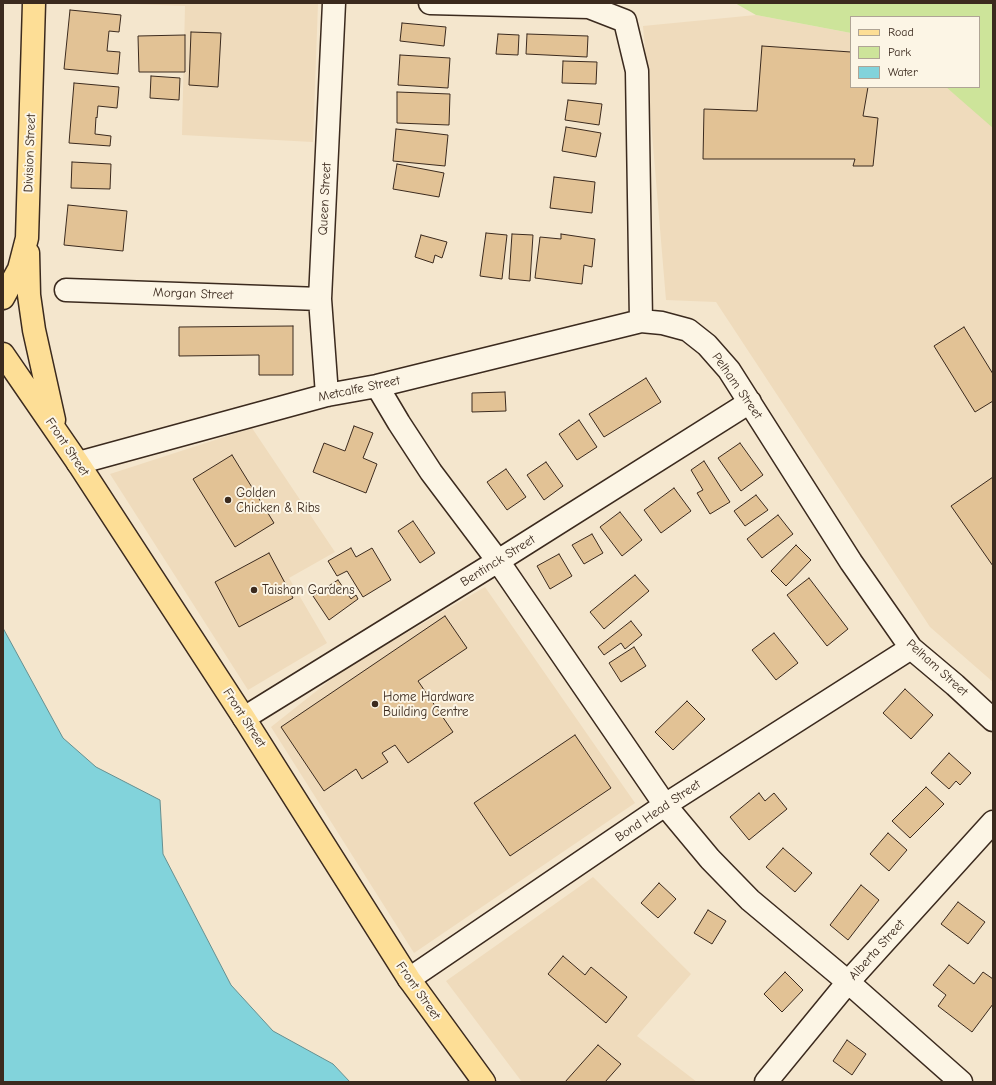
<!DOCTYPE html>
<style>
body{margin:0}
#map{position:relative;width:996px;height:1085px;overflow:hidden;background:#f4e6cd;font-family:"Comic Neue",sans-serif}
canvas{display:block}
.frame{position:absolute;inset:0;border:4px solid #3b2a1e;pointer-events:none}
.legend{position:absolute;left:850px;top:16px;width:130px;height:72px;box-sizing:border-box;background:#fcf5e5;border:1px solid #afa495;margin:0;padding:5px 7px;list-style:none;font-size:12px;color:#3b2a1e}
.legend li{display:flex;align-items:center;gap:8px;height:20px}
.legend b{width:20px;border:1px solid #afa495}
</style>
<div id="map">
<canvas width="996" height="1085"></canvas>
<div class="frame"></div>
<ul class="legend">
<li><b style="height:5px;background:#fdde96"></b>Road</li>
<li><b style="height:11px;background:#cde49a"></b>Park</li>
<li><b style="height:11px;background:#82d3db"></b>Water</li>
</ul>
</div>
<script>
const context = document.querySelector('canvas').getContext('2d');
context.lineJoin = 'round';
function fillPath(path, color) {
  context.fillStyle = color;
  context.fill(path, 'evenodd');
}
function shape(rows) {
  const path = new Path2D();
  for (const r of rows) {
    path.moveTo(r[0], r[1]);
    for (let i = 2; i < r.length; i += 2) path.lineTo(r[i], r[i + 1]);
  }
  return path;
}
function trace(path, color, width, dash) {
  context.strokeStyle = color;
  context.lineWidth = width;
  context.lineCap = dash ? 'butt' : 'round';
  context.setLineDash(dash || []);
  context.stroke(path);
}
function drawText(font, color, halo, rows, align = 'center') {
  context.font = font + ' "Comic Neue",sans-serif';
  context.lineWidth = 4;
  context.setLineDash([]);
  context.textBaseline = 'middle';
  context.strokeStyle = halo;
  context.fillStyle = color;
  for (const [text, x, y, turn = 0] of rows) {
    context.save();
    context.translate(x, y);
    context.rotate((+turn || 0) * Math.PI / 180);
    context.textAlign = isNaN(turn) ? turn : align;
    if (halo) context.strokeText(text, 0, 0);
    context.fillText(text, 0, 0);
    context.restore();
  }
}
fillPath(shape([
 [107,3,318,3,313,142,182,135,185,6],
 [756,15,851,33,851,87,946,87,993,122,993,682,930,627,716,302,666,300,643,26],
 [252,428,335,552,289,578,327,643,248,690,110,474],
 [485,587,635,803,414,953,271,727,343,670],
 [593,877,691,974,637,1036,697,1082,522,1082,446,981]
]), '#efdbbc');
fillPath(shape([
 [735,3,993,3,993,128,946,87,979,87,979,17,851,17,851,33,756,15]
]), '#cde49a');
const water = shape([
 [3,628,63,738,96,767,160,800,163,854,231,985,273,1031,333,1064,350,1082,3,1082,3,628]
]);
fillPath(water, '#82d3db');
trace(water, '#668f8f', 1);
const building = shape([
 [70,10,121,15,119,32,109,31,107,51,120,52,118,74,64,69,70,10],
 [402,23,446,27,444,46,400,41,402,23],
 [191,32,221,33,218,87,189,85,191,32],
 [498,34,519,35,518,55,496,54,498,34],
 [527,34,588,36,587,57,526,54,527,34],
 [185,35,185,72,139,72,138,36,185,35],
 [762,46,851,52,851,87,868,87,863,116,878,118,873,166,853,166,855,159,703,159,704,109,757,111,762,46],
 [400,55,450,58,448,88,398,85,400,55],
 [563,61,597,62,596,84,562,83,563,61],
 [151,76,180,78,179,100,150,98,151,76],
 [74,83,119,87,117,108,98,106,97,118,96,117,95,134,111,136,110,146,69,143,74,83],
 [397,92,450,94,449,125,397,123,397,92],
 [568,100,602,104,599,125,565,120,568,100],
 [566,127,601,133,596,157,562,151,566,127],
 [396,129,448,135,445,166,393,161,396,129],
 [72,162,111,164,110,189,71,188,72,162],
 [397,164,444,173,439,197,393,189,397,164],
 [554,177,595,182,592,213,550,208,554,177],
 [68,205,127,211,123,251,64,245,68,205],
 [486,233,507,235,502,279,480,276,486,233],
 [512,234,533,235,530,281,509,279,512,234],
 [561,234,595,239,592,267,584,265,582,284,535,278,540,237,561,239,561,234],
 [421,235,447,242,442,258,435,255,433,263,415,257,421,235],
 [293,326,293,375,259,375,259,355,179,356,179,327,293,326],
 [964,327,993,374,993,401,975,412,934,346,964,327],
 [646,378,661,402,604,437,589,414,646,378],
 [505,392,506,411,472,412,472,393,505,392],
 [579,420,597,447,577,460,559,434,579,420],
 [354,426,373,433,363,458,377,464,366,493,313,472,324,443,345,451,354,426],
 [740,443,763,475,741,491,718,458,740,443],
 [232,455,274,523,235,547,193,479,232,455],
 [704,461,730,502,710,514,697,493,703,490,691,470,704,461],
 [546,462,563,486,544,500,527,475,546,462],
 [506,469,526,497,507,510,487,482,506,469],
 [993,477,993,566,951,506,993,477],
 [674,488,691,511,661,533,644,510,674,488],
 [756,495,768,510,745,526,734,511,756,495],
 [620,512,642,540,622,556,600,527,620,512],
 [778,515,793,534,762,558,747,539,778,515],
 [413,521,435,553,420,563,398,531,413,521],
 [592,534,603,553,584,564,572,545,592,534],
 [796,545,811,560,786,586,771,571,796,545],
 [351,548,356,557,372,548,391,580,363,597,347,571,337,576,328,561,351,548],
 [269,553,293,598,239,627,215,582,269,553],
 [559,554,572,576,550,589,537,566,559,554],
 [635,575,649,591,604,629,590,612,635,575],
 [809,578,848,629,827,646,787,595,809,578],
 [338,580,351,599,356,595,358,599,329,620,313,596,338,580],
 [445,616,467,648,418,681,453,732,408,763,395,745,382,753,388,762,362,779,356,769,324,791,281,727,445,616],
 [631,621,642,635,625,649,621,643,604,655,598,647,631,621],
 [774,633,798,663,776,680,752,650,774,633],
 [634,647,646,666,621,682,609,663,634,647],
 [905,689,933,715,911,739,883,713,905,689],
 [687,701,705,719,673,750,655,732,687,701],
 [575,735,611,788,510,856,474,803,575,735],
 [949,753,971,773,960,785,956,781,949,789,931,773,949,753],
 [926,787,944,804,910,838,892,821,926,787],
 [759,793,765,801,774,793,787,809,749,840,730,817,759,793],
 [888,833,907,850,889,871,870,854,888,833],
 [783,848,812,873,795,892,766,867,783,848],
 [659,883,676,899,658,918,641,903,659,883],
 [861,885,879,900,848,940,830,925,861,885],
 [958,902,985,922,968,944,941,924,958,902],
 [708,910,726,921,712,944,694,933,708,910],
 [563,956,585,975,591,967,627,997,606,1023,548,974,563,956],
 [949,965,974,984,983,972,993,979,993,1004,972,1032,938,1006,946,995,933,985,949,965],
 [785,972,803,990,782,1012,764,994,785,972],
 [847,1040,866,1054,852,1075,833,1061,847,1040],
 [598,1045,621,1064,605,1082,565,1082,598,1045]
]);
fillPath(building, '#e2c295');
trace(building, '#3b2a1e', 1);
const minor = shape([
 [430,3,589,7,625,21,637,71,641,321],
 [66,290,320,299],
 [377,386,399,423,431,472,498,561,665,805,710,859,750,900,848,982,961,1082],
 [327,395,320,299,334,3],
 [78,463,327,395,377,386,641,321,662,323,688,330,707,345,729,370,851,562,911,648,955,685,993,720],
 [244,718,498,561,750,402],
 [409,979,665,805,911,648],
 [766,1082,848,982,993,822]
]);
const major = shape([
 [28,253,29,295,34,330,54,420],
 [3,298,19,269,27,238,34,3],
 [3,354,78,463,244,718,409,979,484,1082]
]);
trace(minor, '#3b2a1e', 25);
trace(major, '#3b2a1e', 25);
trace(minor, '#fcf5e5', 22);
trace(major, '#fdde96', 22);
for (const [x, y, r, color] of [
 [228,500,4,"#3b2a1e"],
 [254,590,4,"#3b2a1e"],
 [375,704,4,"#3b2a1e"]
]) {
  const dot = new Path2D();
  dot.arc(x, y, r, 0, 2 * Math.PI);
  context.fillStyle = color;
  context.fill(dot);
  trace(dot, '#fcf5e5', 1.5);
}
drawText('13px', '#3b2a1e', '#fcf5e5', [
 ["Division Street",30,153,-88],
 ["Queen Street",325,199,-87],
 ["Morgan Street",193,294,2],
 ["Pelham Street",737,386,55],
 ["Metcalfe Street",359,389,-12],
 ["Front Street",67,447,56],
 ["Bentinck Street",498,561,-32],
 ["Pelham Street",937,668,42],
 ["Front Street",244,718,57],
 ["Bond Head Street",658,811,-34],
 ["Alberta Street",877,950,-48],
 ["Front Street",418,991,55]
]);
drawText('13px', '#3b2a1e', '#fcf5e5', [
 ["Golden",236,493],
 ["Chicken & Ribs",236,508],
 ["Taishan Gardens",262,590],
 ["Home Hardware",383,697],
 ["Building Centre",383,712]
], 'left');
</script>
